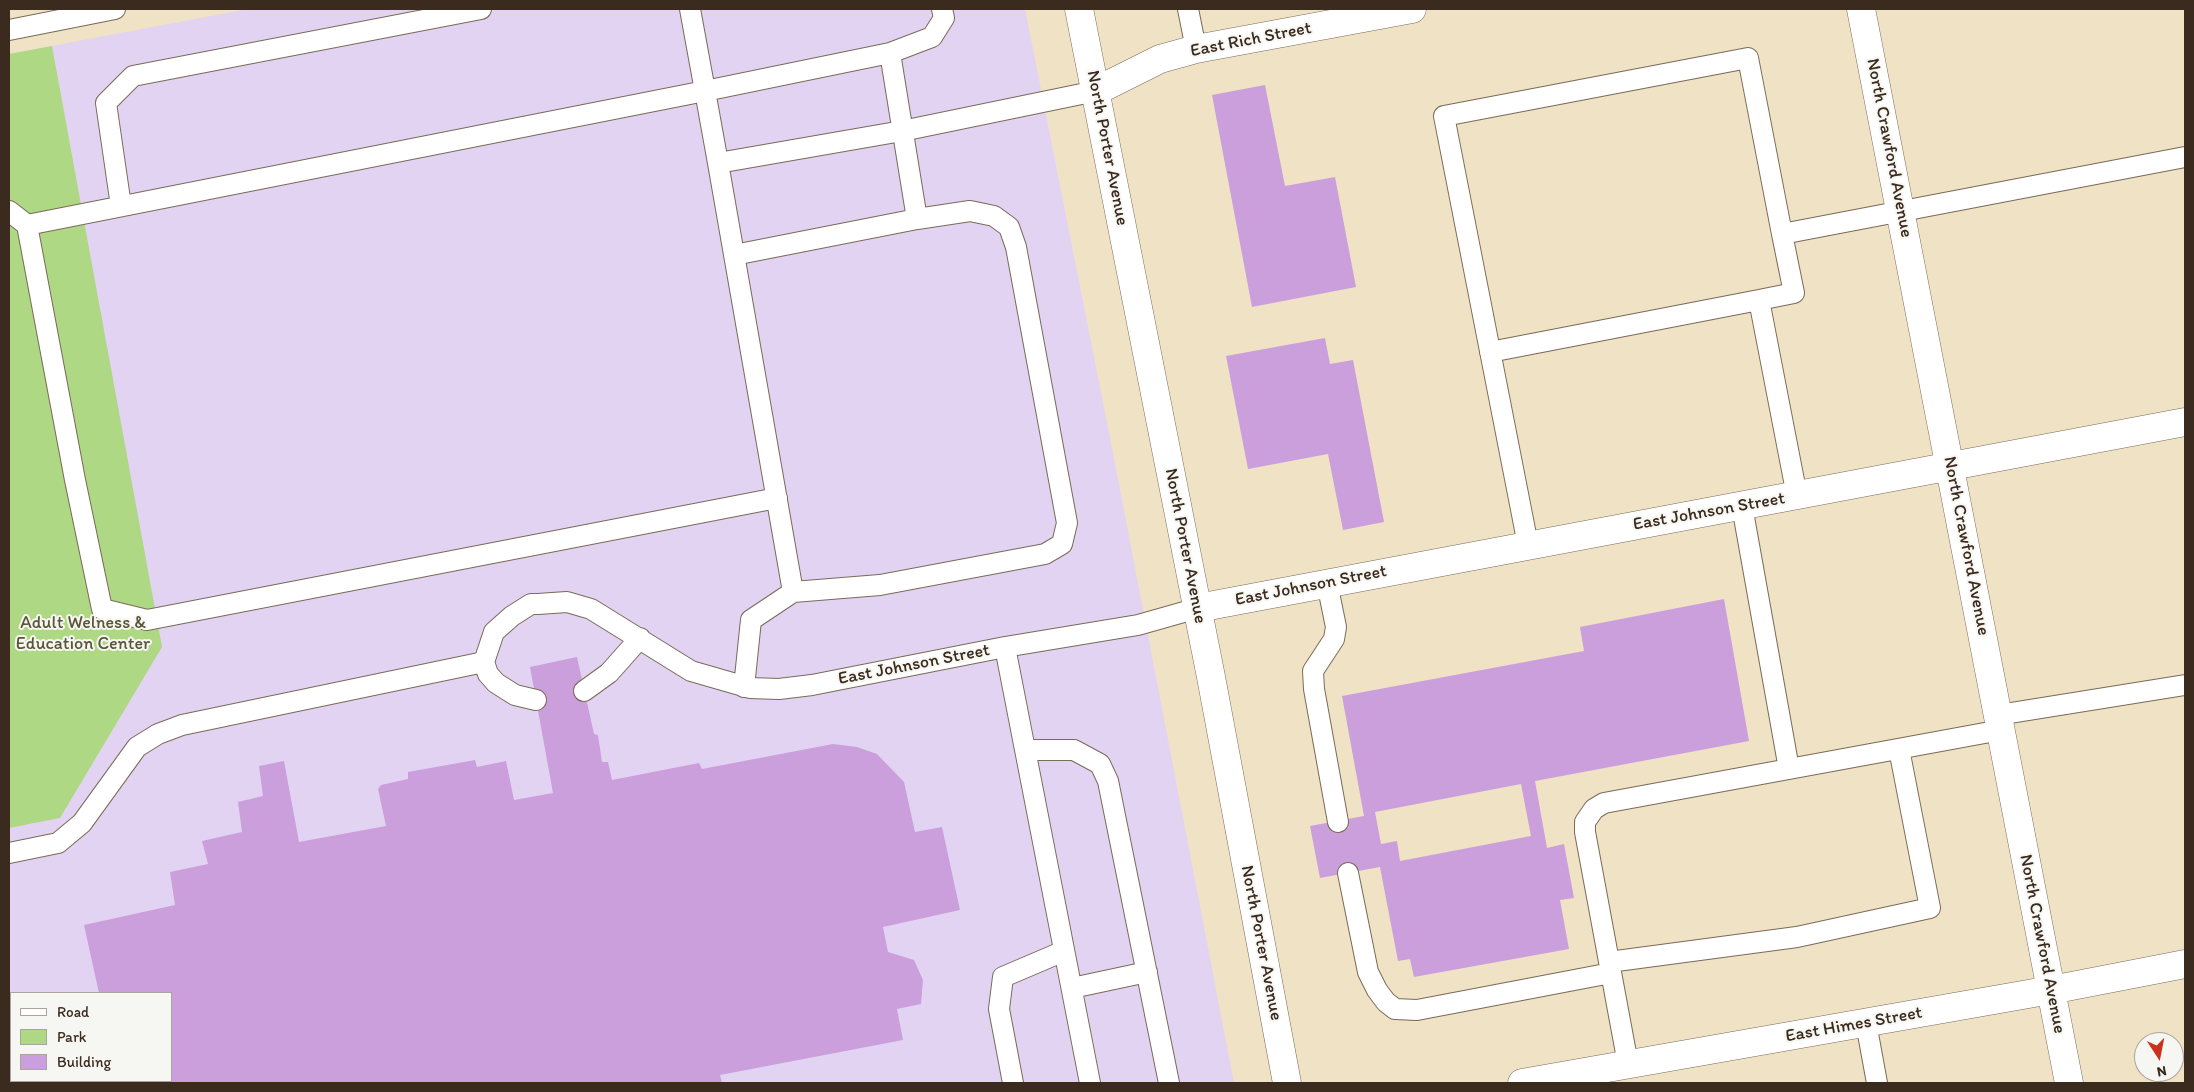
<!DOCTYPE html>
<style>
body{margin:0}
#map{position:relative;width:2194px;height:1092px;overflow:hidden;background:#efe2c5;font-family:Itim,sans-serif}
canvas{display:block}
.frame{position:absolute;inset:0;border:10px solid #3b2a1e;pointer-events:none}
.legend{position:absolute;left:10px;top:992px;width:162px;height:90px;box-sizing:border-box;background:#f6f6f2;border:1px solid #aba49d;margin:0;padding:6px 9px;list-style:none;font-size:15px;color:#3b2a1e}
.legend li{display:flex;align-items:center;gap:10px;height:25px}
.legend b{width:25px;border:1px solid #aba49d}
.north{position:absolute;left:2134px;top:1032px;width:50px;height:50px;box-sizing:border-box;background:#f6f6f2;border:1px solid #aba49d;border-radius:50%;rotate:169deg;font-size:14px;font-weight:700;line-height:20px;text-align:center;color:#3b2a1e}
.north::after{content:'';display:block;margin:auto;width:18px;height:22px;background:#c8321e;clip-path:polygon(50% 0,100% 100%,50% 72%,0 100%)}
</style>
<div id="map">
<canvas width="2194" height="1092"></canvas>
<div class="frame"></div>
<ul class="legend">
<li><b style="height:6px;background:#fff"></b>Road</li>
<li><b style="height:14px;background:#aed883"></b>Park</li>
<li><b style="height:14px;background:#ca9fdc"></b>Building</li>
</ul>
<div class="north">N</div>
</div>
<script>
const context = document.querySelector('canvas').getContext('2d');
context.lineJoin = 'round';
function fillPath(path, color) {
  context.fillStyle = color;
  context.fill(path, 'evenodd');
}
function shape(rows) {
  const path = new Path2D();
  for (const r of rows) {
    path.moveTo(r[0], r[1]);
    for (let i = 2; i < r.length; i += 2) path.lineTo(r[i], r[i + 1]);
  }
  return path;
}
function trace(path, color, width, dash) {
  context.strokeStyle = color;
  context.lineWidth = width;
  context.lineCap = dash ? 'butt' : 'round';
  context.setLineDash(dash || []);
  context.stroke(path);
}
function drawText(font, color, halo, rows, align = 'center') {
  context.font = font + ' Itim,sans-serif';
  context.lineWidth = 4;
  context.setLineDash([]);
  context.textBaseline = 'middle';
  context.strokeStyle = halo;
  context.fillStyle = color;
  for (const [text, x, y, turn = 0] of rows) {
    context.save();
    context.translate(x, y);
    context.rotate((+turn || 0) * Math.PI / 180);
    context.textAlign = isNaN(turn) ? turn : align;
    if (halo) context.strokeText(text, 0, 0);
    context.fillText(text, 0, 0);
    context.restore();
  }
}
fillPath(shape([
 [248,9,1025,9,1112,448,1234,1083,9,1083,9,54],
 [11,993,171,993,171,1081,11,1081]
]), '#e3d3f2');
fillPath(shape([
 [52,46,162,647,60,818,9,828,9,54]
]), '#aed883');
fillPath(shape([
 [1265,85,1285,186,1335,177,1356,287,1252,307,1212,95],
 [1325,338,1330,364,1353,360,1384,522,1343,530,1328,454,1248,469,1226,356],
 [1724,599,1749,741,1535,781,1547,848,1564,844,1574,898,1560,900,1569,949,1414,977,1410,959,1398,961,1380,867,1320,878,1310,826,1364,816,1342,696,1584,651,1580,627],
 [1521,784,1531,836,1400,861,1397,841,1381,844,1375,812],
 [577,657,594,734,598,735,602,762,608,762,612,780,699,763,702,769,833,744,857,747,877,754,904,782,915,832,942,827,960,910,883,927,888,952,914,960,923,980,921,1004,897,1009,903,1040,720,1075,722,1083,9,1083,9,1057,11,1056,11,1081,171,1081,171,993,99,993,84,925,175,905,170,872,208,864,202,841,242,832,238,802,263,796,259,766,284,761,299,842,386,826,378,789,381,785,408,779,408,772,475,760,477,767,506,761,514,800,553,793,530,667]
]), '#ca9fdc');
const lane = shape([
 [1188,9,1196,49],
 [9,30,115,9],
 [718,163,705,91,890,53],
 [121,206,106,103,133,76,481,9],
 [9,211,27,225,75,480,102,609,147,620,777,498],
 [917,219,890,53,932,37,944,18,942,9],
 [27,225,705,91,690,9],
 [1782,234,1794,293,1759,300,1797,496],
 [734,255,917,219,970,211,994,216,1009,227,1016,247,1067,523,1062,544,1045,554,880,585,793,592],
 [1490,352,1759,300],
 [1742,506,1789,769],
 [1528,545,1444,116,1748,58,1782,234,2185,157],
 [1327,583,1336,627,1334,639,1313,671,1314,689,1338,822],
 [1005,647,1090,1083],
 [484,662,494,632,512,616,531,604,538,604,567,602,591,609,691,671,750,688,779,689,812,685,1005,647,1138,625,1198,608],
 [484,662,488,674,496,683,515,695,536,700],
 [744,687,751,620,793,592,718,163,902,131,1096,91],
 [584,691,609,673,640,638],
 [1998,715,2185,685],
 [1025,750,1074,750,1100,764,1108,781,1169,1083],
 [9,853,58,843,82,823,137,747,158,734,182,725,484,662],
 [1348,873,1368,972,1377,990,1386,1002,1395,1009,1417,1010,1611,973],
 [1609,962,1797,937,1930,908,1899,749],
 [1072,988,1147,972],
 [1866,1023,1877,1083],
 [1628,1064,1585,832,1585,822,1594,809,1604,803,2001,730],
 [1013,1083,999,1009,1003,977,1064,951]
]);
const street = shape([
 [1861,9,2069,1083],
 [1096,91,1160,59,1196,49,1412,9],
 [1522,1083,2051,990,2185,964]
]);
const secondary = shape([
 [1079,9,1211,677,1287,1083],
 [1198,608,2185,422]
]);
trace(lane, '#7a6a58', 22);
trace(street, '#7a6a58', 29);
trace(secondary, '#7a6a58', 29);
trace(lane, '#fff', 20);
trace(street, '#fff', 28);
trace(secondary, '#fff', 28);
drawText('18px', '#3b2a1e', '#f6f6f2', [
 ["East Rich Street",1251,40,-11],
 ["North Porter Avenue",1107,148,79],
 ["North Crawford Avenue",1889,148,79],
 ["East Johnson Street",1709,512,-10],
 ["North Porter Avenue",1185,546,79],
 ["North Crawford Avenue",1966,546,79],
 ["East Johnson Street",1311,586,-11],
 ["East Johnson Street",914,665,-11],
 ["North Porter Avenue",1261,943,79],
 ["North Crawford Avenue",2042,944,79],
 ["East Himes Street",1854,1025,-10]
]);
drawText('18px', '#585637', '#f6f6f2', [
 ["Adult Welness &",83,623],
 ["Education Center",83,644]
]);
</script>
